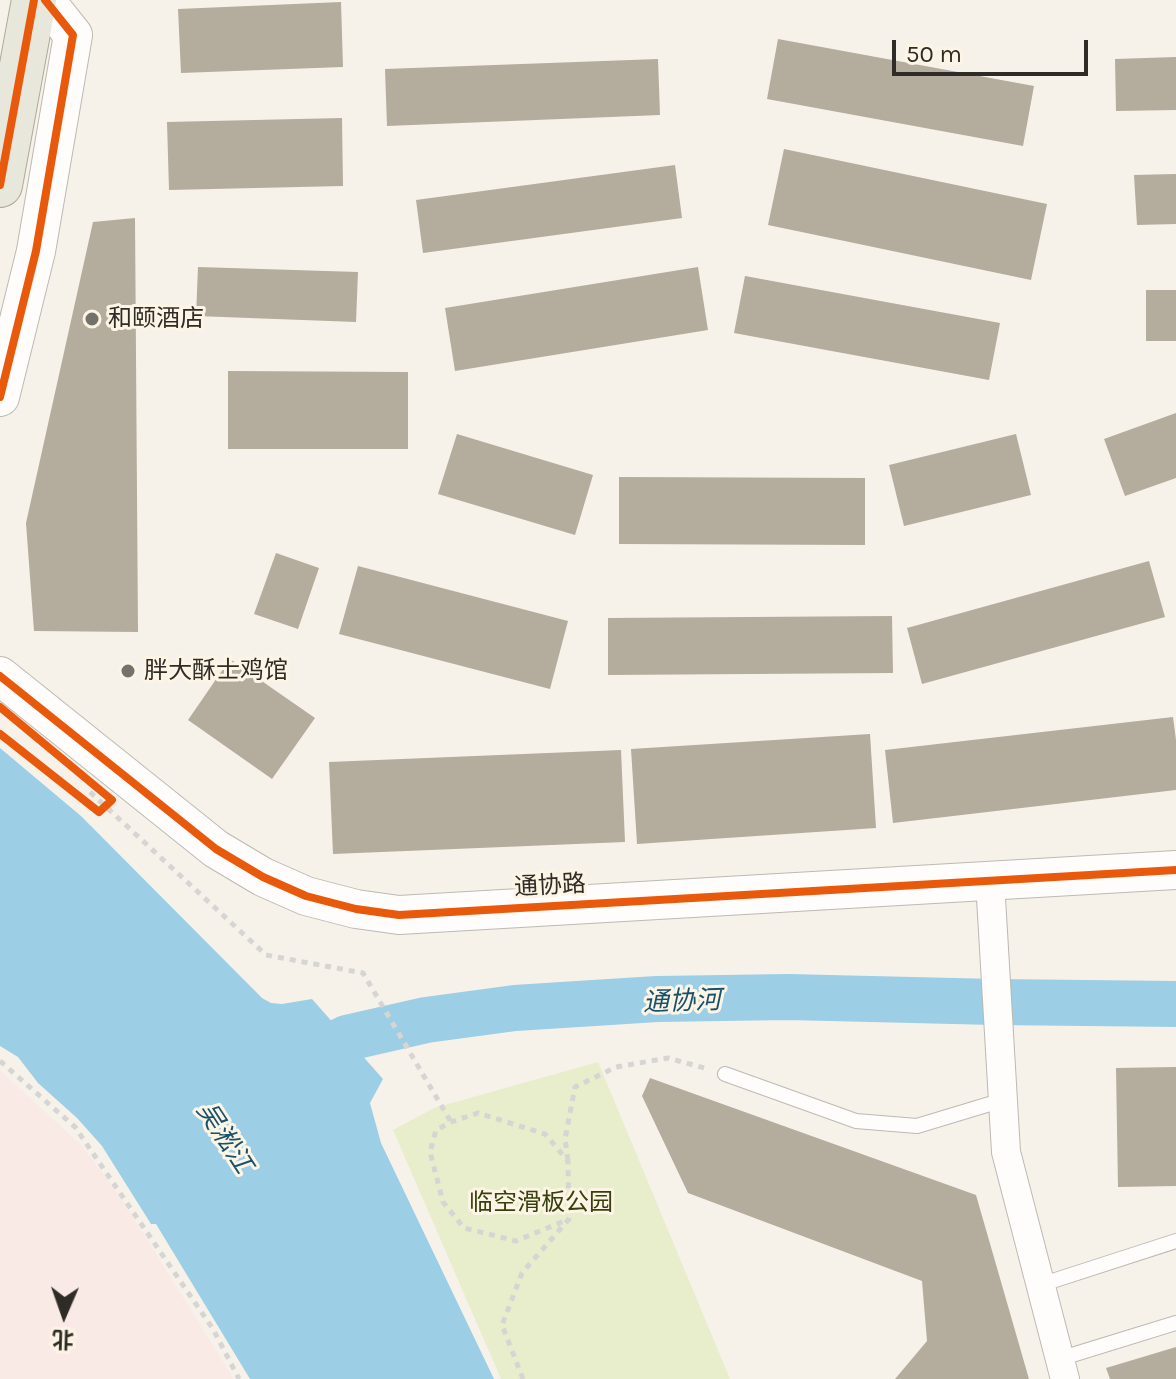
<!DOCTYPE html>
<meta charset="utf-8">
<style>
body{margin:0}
#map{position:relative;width:1176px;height:1379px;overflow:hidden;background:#f6f2ea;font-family:Karla,"Noto Sans SC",sans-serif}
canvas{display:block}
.north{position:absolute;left:24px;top:1275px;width:80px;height:80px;-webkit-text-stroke:6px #fcf4e4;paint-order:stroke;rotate:182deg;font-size:22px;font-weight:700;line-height:32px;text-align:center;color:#2f2c27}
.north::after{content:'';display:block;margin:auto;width:28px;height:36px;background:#2f2c27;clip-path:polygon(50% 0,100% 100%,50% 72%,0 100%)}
.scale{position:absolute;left:892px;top:40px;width:196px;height:36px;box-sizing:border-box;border:4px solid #2f2c27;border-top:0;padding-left:10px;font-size:24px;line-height:28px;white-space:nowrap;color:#2f2c27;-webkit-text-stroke:6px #fcf4e4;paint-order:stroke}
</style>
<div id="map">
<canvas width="1176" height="1379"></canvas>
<div class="north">北</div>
<div class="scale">50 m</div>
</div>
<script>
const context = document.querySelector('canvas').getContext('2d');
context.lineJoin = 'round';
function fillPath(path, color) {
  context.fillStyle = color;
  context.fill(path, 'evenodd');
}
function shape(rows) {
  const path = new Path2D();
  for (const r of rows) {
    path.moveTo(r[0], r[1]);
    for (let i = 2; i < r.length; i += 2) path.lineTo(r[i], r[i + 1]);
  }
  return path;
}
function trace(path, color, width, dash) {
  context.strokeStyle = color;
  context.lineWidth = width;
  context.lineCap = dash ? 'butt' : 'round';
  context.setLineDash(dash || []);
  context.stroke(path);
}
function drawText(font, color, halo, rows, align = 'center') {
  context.font = font + ' Karla,"Noto Sans SC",sans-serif';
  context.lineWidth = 6;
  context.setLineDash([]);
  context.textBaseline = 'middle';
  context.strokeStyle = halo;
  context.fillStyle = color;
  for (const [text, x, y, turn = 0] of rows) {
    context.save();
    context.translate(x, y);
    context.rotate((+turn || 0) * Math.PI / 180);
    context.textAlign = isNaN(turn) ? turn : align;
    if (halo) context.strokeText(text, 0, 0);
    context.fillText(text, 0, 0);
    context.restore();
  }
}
fillPath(shape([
 [0,1070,82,1146,120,1196,234,1379,0,1379]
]), '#faeae6');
fillPath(shape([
 [598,1062,730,1379,501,1379,393,1130,434,1108]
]), '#e8edcb');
fillPath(shape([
 [0,748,81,816,262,998,271,1003,282,1004,312,999,383,1079,370,1103,381,1143,494,1379,250,1379,156,1224,151,1224,102,1146,77,1118,38,1083,18,1057,0,1046]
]), '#9ccee5');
trace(shape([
 [290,1066,347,1038,426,1020,515,1008,657,999,788,997,995,1002,1176,1004]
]), '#9ccee5', 46);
fillPath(shape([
 [341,2,343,67,181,73,178,9],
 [778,39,1034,86,1023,146,767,99],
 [1176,57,1176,110,1116,111,1115,59],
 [658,59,660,115,387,126,385,69],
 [342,118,343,186,169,190,167,122],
 [784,149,1047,204,1031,280,768,225],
 [675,165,682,218,423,253,416,200],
 [1176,174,1176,224,1137,225,1134,175],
 [135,218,138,632,34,631,26,523,93,222],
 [198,267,358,272,356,322,196,316],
 [698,267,708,330,455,371,445,308],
 [745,276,1000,323,989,380,734,333],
 [1146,290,1176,290,1176,341,1146,341],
 [228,371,408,372,408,449,228,449],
 [1176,413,1176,478,1125,496,1104,439],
 [457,434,593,475,575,535,438,494],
 [1016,434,1031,495,904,526,889,465],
 [619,477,865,478,865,545,619,544],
 [276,553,319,568,298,629,254,614],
 [1149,561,1165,617,922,684,907,628],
 [358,566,568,621,550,689,339,634],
 [892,616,893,673,608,675,608,618],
 [230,659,315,718,272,779,188,720],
 [1173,717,1176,740,1176,790,893,823,885,750],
 [870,734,876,828,637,844,631,749],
 [621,750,625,842,333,854,329,762],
 [1176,1067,1176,1186,1118,1187,1116,1068],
 [650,1078,976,1195,1029,1379,895,1379,927,1341,922,1281,688,1193,642,1096],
 [1176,1347,1176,1379,1110,1379,1106,1368]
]), '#b4ac9c');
const lane = shape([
 [725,1074,856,1121,917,1126,1003,1100],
 [1040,1285,1176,1241],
 [1059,1359,1176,1323]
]);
const street = shape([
 [990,881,1006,1152,1065,1379]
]);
const secondary = shape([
 [0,397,36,251,73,35,45,0],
 [0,676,216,849,263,877,306,896,356,909,399,915,1176,870]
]);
const primary = shape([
 [0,185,34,0]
]);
trace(lane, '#bdb9b3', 16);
trace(street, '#bdb9b3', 30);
trace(secondary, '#bdb9b3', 40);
trace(primary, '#adaa94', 46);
trace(shape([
 [90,792,266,955,363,973,451,1122],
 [0,1061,75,1127,213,1329,239,1379],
 [568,1160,565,1139,575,1087,616,1067,668,1058,708,1069],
 [523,1379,502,1325,522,1273,569,1219,568,1161,545,1134,478,1113,451,1122,436,1130,430,1152,443,1202,464,1228,516,1241,569,1219]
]), '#d7d5d3', 5, [6, 6]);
trace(lane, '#fefdfc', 14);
trace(street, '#fefdfc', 28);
trace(secondary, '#fefdfc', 38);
trace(primary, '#e8e7dc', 44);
trace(shape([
 [0,185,34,0],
 [0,397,36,251,73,35,45,0],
 [0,676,216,849,263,877,306,896,356,909,399,915,1176,870],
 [0,707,112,800,99,812,0,734]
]), '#e8590c', 8);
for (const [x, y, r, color] of [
 [92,319,8,"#75716b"],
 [128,671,8,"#75716b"]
]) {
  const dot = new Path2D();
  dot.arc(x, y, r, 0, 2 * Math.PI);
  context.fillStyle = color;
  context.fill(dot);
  trace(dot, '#fcf4e4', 3);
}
drawText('24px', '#2f2c27', '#fcf4e4', [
 ["和颐酒店",108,319],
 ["胖大酥士鸡馆",144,671]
], 'left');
drawText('24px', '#2f2c27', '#fcf4e4', [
 ["通协路",550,886,-3]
]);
drawText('24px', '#37400d', '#fcf4e4', [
 ["临空滑板公园",541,1203]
]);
drawText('italic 26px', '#17516b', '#fcf4e4', [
 ["通协河",682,1002,-2],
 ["吴淞江",224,1138,57]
]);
</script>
